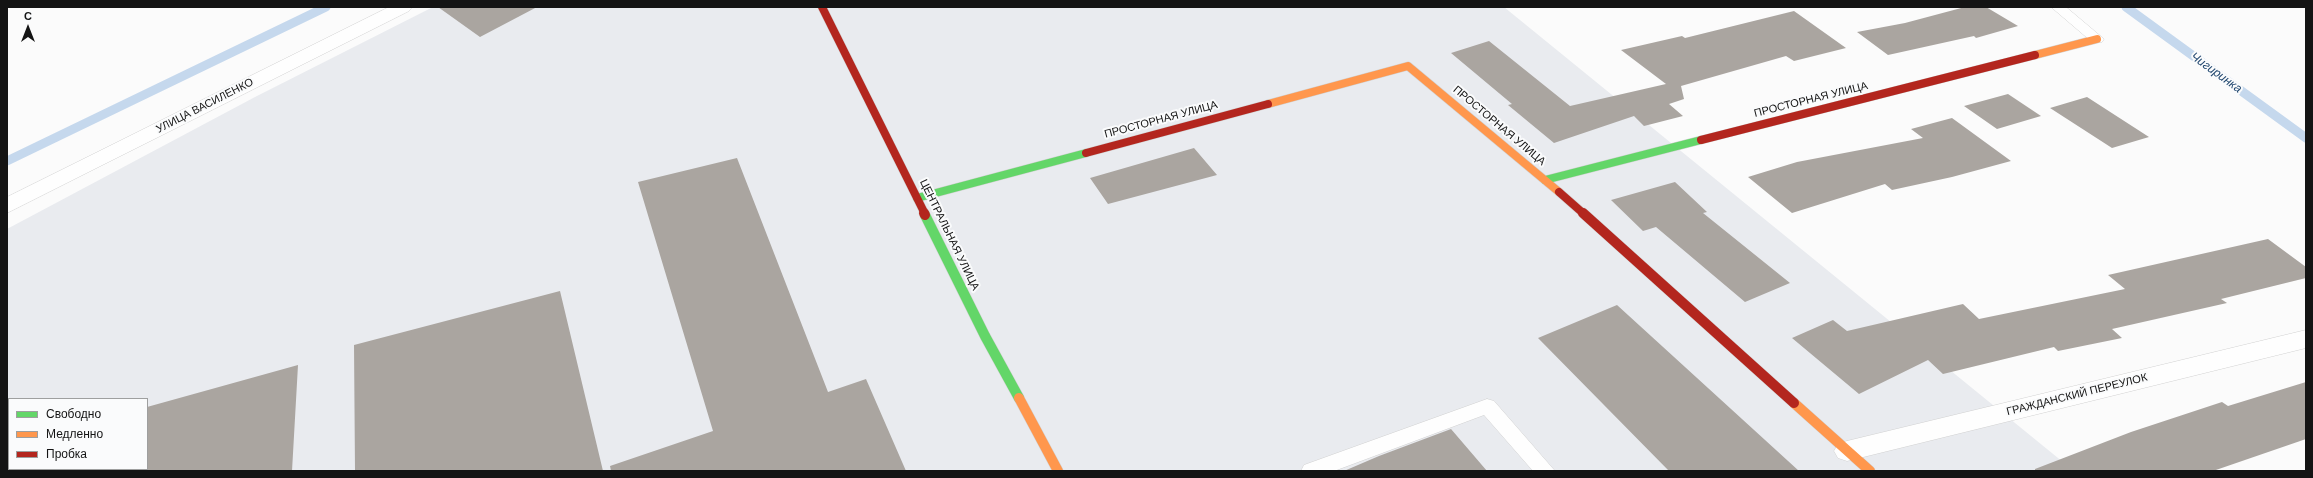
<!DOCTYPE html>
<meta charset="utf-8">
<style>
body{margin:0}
#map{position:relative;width:2313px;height:478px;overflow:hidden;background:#fbfbfb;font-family:"DM Sans",sans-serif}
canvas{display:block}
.frame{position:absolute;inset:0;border:8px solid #141414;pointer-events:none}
.legend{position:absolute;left:8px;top:398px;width:140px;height:72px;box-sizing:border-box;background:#fafbfc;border:1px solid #9e9f9f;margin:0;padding:5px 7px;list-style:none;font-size:12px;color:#141414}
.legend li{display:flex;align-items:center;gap:8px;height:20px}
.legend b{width:20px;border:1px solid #9e9f9f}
.north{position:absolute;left:8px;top:8px;width:40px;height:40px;-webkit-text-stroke:3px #fafbfc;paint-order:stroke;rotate:0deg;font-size:11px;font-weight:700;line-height:16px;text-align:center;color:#141414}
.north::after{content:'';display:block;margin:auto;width:14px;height:18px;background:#141414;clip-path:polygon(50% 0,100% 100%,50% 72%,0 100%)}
</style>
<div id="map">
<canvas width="2313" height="478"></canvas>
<div class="frame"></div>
<ul class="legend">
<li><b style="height:5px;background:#63d668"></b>Свободно</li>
<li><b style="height:5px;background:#ff974d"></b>Медленно</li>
<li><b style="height:5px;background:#b3261e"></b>Пробка</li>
</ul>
<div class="north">С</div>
</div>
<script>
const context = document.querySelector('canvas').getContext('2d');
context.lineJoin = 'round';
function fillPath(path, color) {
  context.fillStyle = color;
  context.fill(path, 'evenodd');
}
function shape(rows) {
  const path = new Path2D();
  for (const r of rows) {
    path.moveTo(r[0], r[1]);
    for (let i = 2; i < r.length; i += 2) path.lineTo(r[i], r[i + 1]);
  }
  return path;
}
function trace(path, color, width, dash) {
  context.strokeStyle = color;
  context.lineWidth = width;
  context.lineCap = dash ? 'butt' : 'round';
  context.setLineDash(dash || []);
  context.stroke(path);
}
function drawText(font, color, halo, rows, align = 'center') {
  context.font = font + ' "DM Sans",sans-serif';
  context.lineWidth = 4;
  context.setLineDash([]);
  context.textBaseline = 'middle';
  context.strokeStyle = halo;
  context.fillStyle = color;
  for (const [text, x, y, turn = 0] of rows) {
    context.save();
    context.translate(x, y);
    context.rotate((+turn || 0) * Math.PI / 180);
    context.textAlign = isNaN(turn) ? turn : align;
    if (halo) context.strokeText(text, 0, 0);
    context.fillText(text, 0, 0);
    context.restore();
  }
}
fillPath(shape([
 [433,7,1504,7,2074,471,7,471,7,229,255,97],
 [9,399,147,399,147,469,9,469]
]), '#e9ebef');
trace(shape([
 [2126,7,2306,138],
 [7,161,326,7]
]), '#c5d8ed', 9);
fillPath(shape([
 [438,7,537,7,480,37],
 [1965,7,1986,7,2018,26,1976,38,1974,36,1888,55,1857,32,1905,23],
 [1794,11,1846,48,1794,61,1786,56,1681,86,1684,99,1669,104,1683,116,1644,126,1634,116,1554,143,1508,105,1512,104,1451,53,1489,41,1570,106,1666,84,1621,50,1682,36,1685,38],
 [2008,94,2041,116,1997,129,1964,106],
 [2087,97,2149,137,2112,148,2050,108],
 [1952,118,2011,161,1952,177,1892,190,1885,184,1792,213,1748,177,1797,162,1923,138,1911,129],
 [1194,148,1217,175,1108,204,1090,178],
 [737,158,828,392,866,379,906,471,611,471,610,466,713,431,638,182],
 [1675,182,1707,212,1703,213,1790,283,1745,302,1656,227,1643,231,1611,200],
 [2268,239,2306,267,2306,278,2221,299,2227,303,2112,329,2122,338,2058,351,2054,347,1943,374,1928,360,1859,394,1792,338,1833,320,1847,331,1963,304,1979,319,2125,289,2108,275],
 [560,291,603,471,355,471,354,345],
 [1617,305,1799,471,1669,471,1538,338],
 [298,365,292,471,147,471,147,407],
 [2306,382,2306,439,2213,471,2035,471,2035,469,2131,432,2222,402,2228,406],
 [1451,429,1487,471,1344,471,1379,456]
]), '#aaa5a0');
const lane = shape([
 [2051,7,2066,7,2104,39,2102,42,2092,42,2051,7],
 [1487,399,1494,401,1555,471,1533,471,1484,415,1334,471,1301,471,1304,465,1487,399]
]);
const street = shape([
 [389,7,412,7,409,11,7,213,7,197,389,7],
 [2306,330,2306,348,1847,461,1838,458,1834,451,1838,444,1847,441,2306,330]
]);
const fastFar1 = shape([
 [1545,180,1701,140],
 [917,198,1086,153]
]);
const fast = shape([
 [925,215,985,336,1019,398]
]);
const slowFar1 = shape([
 [2035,55,2097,39],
 [1268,104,1408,66,1559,192]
]);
const slow = shape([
 [1019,398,1058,471],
 [1794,403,1870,471]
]);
const jamFar1 = shape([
 [822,7,925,214],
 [1701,140,2035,55],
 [1086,153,1268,104],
 [1559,192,1584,214]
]);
const jam = shape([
 [924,213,925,215],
 [1583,213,1794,403]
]);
trace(lane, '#d2d2d2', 1);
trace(street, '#d2d2d2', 1);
trace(fastFar1, '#d2d2d2', 9);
trace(fast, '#d2d2d2', 11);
trace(slowFar1, '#d2d2d2', 9);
trace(slow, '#d2d2d2', 11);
trace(jamFar1, '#d2d2d2', 9);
trace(jam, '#d2d2d2', 11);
fillPath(lane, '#fefefe');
fillPath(street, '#fefefe');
trace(fastFar1, '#63d668', 8);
trace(fast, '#63d668', 10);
trace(slowFar1, '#ff974d', 8);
trace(slow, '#ff974d', 10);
trace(jamFar1, '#b3261e', 8);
trace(jam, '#b3261e', 10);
drawText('11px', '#141414', '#fafbfc', [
 ["ПРОСТОРНАЯ УЛИЦА",1811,100,-14],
 ["УЛИЦА ВАСИЛЕНКО",205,106,-27],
 ["ПРОСТОРНАЯ УЛИЦА",1161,120,-15],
 ["ПРОСТОРНАЯ УЛИЦА",1499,126,40],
 ["ЦЕНТРАЛЬНАЯ УЛИЦА",949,235,64],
 ["ГРАЖДАНСКИЙ ПЕРЕУЛОК",2077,395,-14]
]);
drawText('italic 12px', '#224870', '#fafbfc', [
 ["Чигиринка",2216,73,36]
]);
</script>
